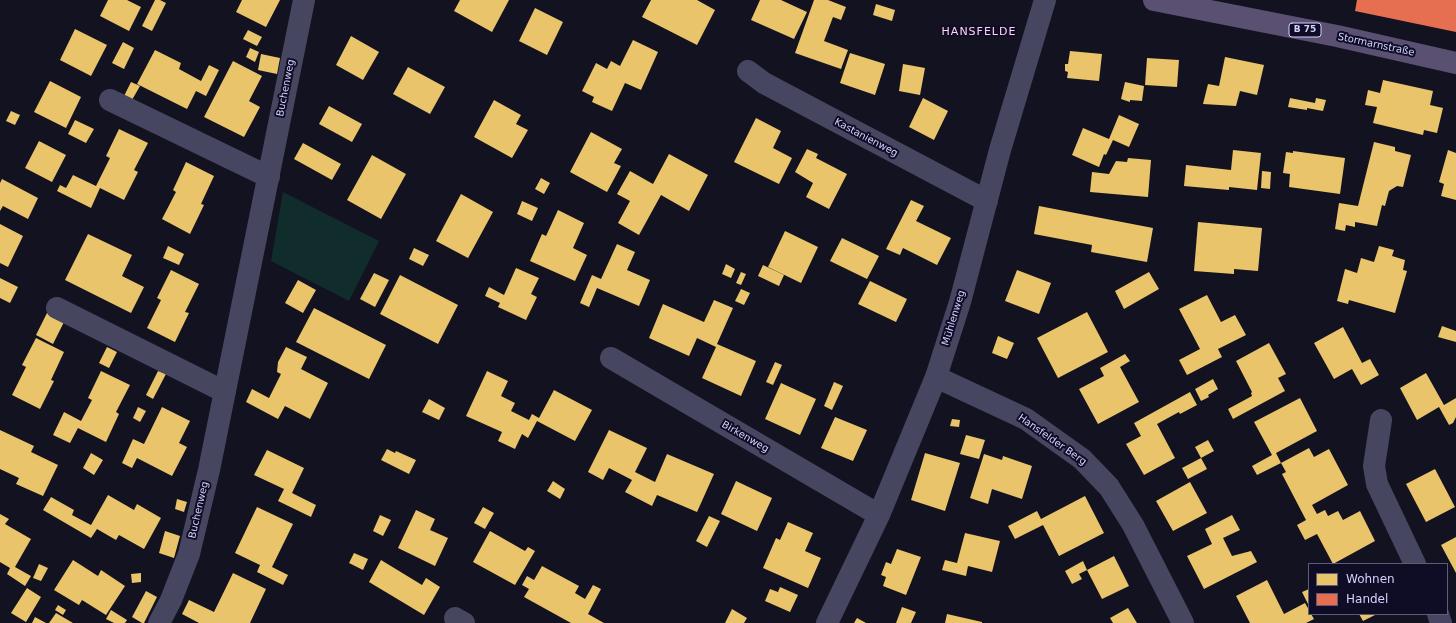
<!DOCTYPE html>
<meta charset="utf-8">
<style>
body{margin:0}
#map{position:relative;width:1456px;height:623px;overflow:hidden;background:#131220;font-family:"DejaVu Sans",sans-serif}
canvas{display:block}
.legend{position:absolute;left:1308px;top:563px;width:140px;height:52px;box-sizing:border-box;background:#0f0c26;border:1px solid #5e5b7d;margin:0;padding:5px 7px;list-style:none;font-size:12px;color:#d4d1ff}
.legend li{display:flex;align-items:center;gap:8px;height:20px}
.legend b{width:20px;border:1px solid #5e5b7d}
</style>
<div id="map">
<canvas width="1456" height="623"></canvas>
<ul class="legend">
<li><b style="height:11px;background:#e9c46a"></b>Wohnen</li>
<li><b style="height:11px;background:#e76f51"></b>Handel</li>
</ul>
</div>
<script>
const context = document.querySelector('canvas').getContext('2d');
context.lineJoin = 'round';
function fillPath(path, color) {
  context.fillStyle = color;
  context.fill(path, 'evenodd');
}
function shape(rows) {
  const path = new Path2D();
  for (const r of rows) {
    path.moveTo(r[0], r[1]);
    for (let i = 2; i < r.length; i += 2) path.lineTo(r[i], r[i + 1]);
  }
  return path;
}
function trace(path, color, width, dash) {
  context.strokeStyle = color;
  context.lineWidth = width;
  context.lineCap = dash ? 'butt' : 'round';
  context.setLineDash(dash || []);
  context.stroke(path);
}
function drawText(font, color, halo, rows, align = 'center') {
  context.font = font + ' "DejaVu Sans",sans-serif';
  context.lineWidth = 4;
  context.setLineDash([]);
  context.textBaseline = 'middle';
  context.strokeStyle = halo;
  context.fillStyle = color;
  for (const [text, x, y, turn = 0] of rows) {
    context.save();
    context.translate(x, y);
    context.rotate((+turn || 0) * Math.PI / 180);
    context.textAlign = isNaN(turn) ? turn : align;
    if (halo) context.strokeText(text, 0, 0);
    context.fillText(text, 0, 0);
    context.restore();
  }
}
fillPath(shape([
 [283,192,379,241,349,301,271,261]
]), '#102d2c');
fillPath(shape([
 [108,0,127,0,141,7,129,31,100,16],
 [155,0,160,0,166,3,152,31,142,26],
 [242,0,280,0,266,27,236,12],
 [460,0,509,0,492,32,454,11],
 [651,0,697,0,715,10,697,45,642,17],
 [760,0,781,0,807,12,794,39,751,20],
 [814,0,828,0,846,7,841,20,833,17,824,41,848,50,841,69,795,53],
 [876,4,895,10,892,21,873,15],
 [535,8,563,22,547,55,519,41],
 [75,29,107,45,91,76,60,60],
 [248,30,262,37,257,46,243,39],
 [351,36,379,52,363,80,336,65],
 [633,40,658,52,641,90,625,83,612,111,592,102,594,97,582,91,596,63,607,69,611,61,620,66],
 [123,42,134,48,124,69,112,63],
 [250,48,259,52,255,62,246,57],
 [155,50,181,63,179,69,201,81,209,65,219,70,206,96,196,91,187,109,137,84],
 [1070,51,1102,54,1099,81,1067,78,1068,72,1065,71,1065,64,1068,64],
 [850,53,885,64,875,95,840,83],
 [261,54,280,58,277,74,258,70],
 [1225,57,1264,65,1257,95,1240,91,1236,106,1203,104,1208,84,1219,86],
 [1147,58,1179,60,1177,87,1145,85],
 [233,61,262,76,249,101,260,107,244,137,204,117],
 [903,64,925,68,920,95,899,91],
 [408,67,445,87,430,114,393,94],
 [1383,80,1433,91,1430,105,1443,108,1437,133,1424,130,1423,135,1373,123,1377,107,1365,105,1368,90,1380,93],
 [50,81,81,97,66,128,34,112],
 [131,82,140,86,132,100,124,96],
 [1125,82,1144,86,1142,101,1130,100,1130,102,1121,99],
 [923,98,948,111,934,140,909,127],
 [1290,98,1315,103,1316,98,1326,100,1323,111,1307,108,1307,110,1288,107],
 [494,100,521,115,516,124,528,130,512,158,474,137],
 [329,106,362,124,352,142,319,124],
 [11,111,20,115,15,125,6,121],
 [1119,115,1139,124,1129,147,1113,140,1106,155,1104,154,1099,167,1072,155,1083,128,1109,139],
 [756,118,781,131,773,148,792,158,779,184,734,162],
 [75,120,94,129,86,143,68,134],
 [119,129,148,143,134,170,138,172,124,200,100,188,91,208,57,191,60,185,66,188,73,175,96,186,110,158,106,156],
 [591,132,622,149,614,163,621,166,607,192,570,172],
 [39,141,66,155,52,182,25,168],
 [1374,142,1395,147,1395,151,1411,155,1403,187,1397,186,1389,191,1385,206,1382,205,1377,226,1355,222,1355,227,1346,225,1345,231,1335,229,1339,203,1358,206],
 [303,143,341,164,332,180,294,159],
 [807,149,818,154,816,158,847,174,829,209,806,197,813,183,795,172],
 [1233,150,1261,153,1257,190,1229,187,1229,190,1184,186,1186,165,1231,170],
 [1448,150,1456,153,1456,200,1441,196,1444,184,1439,182],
 [1293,151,1345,158,1340,194,1289,187,1290,174,1283,173,1286,152,1293,153],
 [669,154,708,175,689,211,661,195,639,235,618,223,630,201,617,194,630,171,653,184],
 [372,155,406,174,381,219,347,200],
 [1128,158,1151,160,1148,197,1090,192,1092,172,1109,174,1116,161,1127,162],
 [186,162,214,176,201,204,204,205,190,234,162,219,176,192,173,190],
 [1262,171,1271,172,1270,189,1261,188],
 [541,178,550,183,544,194,535,189],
 [2,179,38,198,28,219,3,206,0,211,0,183],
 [461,194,493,212,468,258,436,241],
 [911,200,924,206,916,221,951,238,937,265,903,248,900,255,886,249],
 [522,201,538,208,532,221,517,214],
 [1039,206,1153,228,1147,262,1091,252,1092,245,1034,234],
 [558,210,584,223,573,248,587,255,575,281,530,261,542,234,546,236],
 [1198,222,1262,228,1258,271,1234,269,1234,274,1194,271],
 [0,224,23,236,8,267,0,263],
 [785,231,818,247,801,283,768,267],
 [88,234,132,255,122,276,144,287,131,313,65,280],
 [842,238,879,256,867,279,830,261],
 [617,244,635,252,627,270,650,280,639,306,597,288,589,307,580,303,592,275,601,279],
 [168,246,184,254,179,265,163,258],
 [1379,246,1394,250,1392,256,1405,260,1403,270,1407,271,1395,313,1349,300,1348,304,1337,301,1345,269,1357,273,1361,258,1374,262],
 [414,248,429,255,423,266,409,259],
 [726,264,735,269,731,278,722,274],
 [763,265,784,275,779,286,758,276],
 [516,268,539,278,531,294,537,297,526,320,498,307,500,303,485,296,489,287,504,295],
 [171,270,199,284,185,312,189,313,175,342,147,328,161,300,157,298],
 [1017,270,1051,283,1039,314,1005,301],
 [741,272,746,274,741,285,736,283],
 [1149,272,1159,289,1124,309,1115,291],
 [374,273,389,280,375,307,360,299],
 [400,275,458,305,438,344,380,314],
 [0,278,18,287,10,303,0,298],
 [298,280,316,290,303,313,285,303],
 [870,281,907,299,896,322,858,304],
 [741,289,750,293,744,305,735,301],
 [1207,295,1221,322,1235,315,1246,335,1218,349,1222,357,1187,375,1179,360,1200,349,1179,309],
 [714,300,733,308,717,344,756,361,741,396,702,378,716,347,697,338,689,356,649,338,663,304,704,322],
 [314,308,386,345,369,379,296,342],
 [1087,312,1108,352,1058,378,1037,338],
 [47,313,64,322,53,344,36,335],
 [1442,326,1456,331,1456,342,1438,337],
 [1343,327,1362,363,1370,359,1379,375,1361,385,1352,369,1334,379,1314,343],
 [998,336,1014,343,1007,359,992,353],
 [36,338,64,352,51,380,54,381,40,409,12,395,26,367,22,365],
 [1269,343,1286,374,1278,378,1285,391,1233,419,1228,409,1252,396,1251,393,1252,392,1236,361],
 [107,347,117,352,109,368,99,363],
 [286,347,307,357,301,369,328,383,310,419,285,406,278,419,246,402,252,389,269,398,281,374,277,372,278,362],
 [1125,354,1130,361,1120,367,1139,402,1098,424,1079,389,1104,376,1100,368],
 [775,362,782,365,773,385,766,382],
 [101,371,130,385,116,412,119,414,106,442,78,428,70,443,53,435,64,412,81,421,92,400,88,398],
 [158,371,166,374,153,399,146,395],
 [487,371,508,381,501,396,515,403,511,411,529,420,532,414,539,418,554,390,592,410,575,441,537,421,528,438,522,434,515,449,498,441,502,432,466,416],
 [1426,373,1444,405,1456,398,1456,417,1453,423,1449,425,1439,407,1417,420,1400,388],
 [1213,379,1218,389,1208,395,1209,397,1201,401,1195,389],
 [834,382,843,386,832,410,824,406],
 [781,383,816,399,800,435,765,419],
 [1190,392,1197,405,1180,414,1179,412,1157,424,1175,458,1144,475,1126,444,1141,436,1134,423],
 [1300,398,1317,431,1276,453,1281,463,1257,475,1252,466,1272,455,1254,422],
 [429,399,445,408,439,420,422,412],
 [138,407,146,411,140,422,133,418],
 [162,407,190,421,179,443,187,447,172,476,137,458,132,468,122,463,133,439,144,444],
 [835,417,867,430,853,461,821,448],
 [952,419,960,420,959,427,950,426],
 [0,430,34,446,31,452,58,465,43,496,16,484,19,478,0,469],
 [609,430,647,448,635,472,655,482,667,454,714,474,697,512,657,495,652,506,625,492,632,480,609,468,603,480,588,472],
 [966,435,985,440,979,459,960,454],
 [1208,440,1214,451,1201,458,1207,469,1188,479,1182,468,1201,458,1195,447],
 [1309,448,1314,457,1329,449,1348,485,1312,505,1317,514,1325,510,1328,516,1338,511,1343,520,1360,511,1375,541,1333,564,1317,534,1305,540,1297,525,1306,520,1282,474,1286,472,1281,463],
 [387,449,395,453,396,451,416,460,409,474,381,460],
 [267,450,304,468,292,493,316,505,311,517,278,501,284,489,254,475],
 [91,453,103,460,94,475,83,468],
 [925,453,960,463,945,511,911,500],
 [984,454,1002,460,1003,456,1032,466,1022,499,992,489,988,504,970,498],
 [1435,469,1455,507,1426,522,1406,484],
 [553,481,565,489,560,499,547,491],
 [736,481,772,498,757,531,721,514],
 [1190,482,1207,513,1173,531,1156,501],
 [108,495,134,510,137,504,161,518,144,549,119,535,116,540,97,529,91,538,43,510,51,497,74,510,72,515,91,525],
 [1085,496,1104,533,1059,556,1043,525,1015,539,1008,526,1037,511,1041,519],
 [177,499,187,502,184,512,175,509],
 [257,507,293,524,272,567,288,575,283,585,257,572,260,565,235,553],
 [483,507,494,513,485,529,474,523],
 [416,510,435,519,430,530,448,538,435,566,398,548],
 [0,514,9,519,5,524,31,539,15,567,31,576,25,586,7,574,10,568,0,562],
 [380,515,391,520,383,536,373,531],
 [1232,515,1240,530,1223,538,1232,556,1251,551,1257,562,1204,589,1187,556,1212,544,1205,529],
 [709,516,720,521,707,547,696,541],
 [788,522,813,533,805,551,821,558,808,588,763,568,776,538,780,540],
 [165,531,180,536,174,558,159,553],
 [490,531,525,551,528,547,535,551,515,585,473,562],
 [965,533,1000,541,992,572,968,566,966,576,942,570,945,560,957,563],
 [1456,537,1456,573,1441,545],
 [897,549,921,557,906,595,883,586,886,577,881,575,886,562,891,564],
 [354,553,368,559,363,570,349,563],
 [1114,556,1129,586,1102,599,1087,570],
 [73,560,98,576,101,570,125,586,106,615,82,600,79,605,54,590],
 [381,560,422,585,426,578,440,587,424,615,369,582],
 [1083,561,1087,570,1079,574,1082,579,1072,584,1065,571],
 [39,564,48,568,41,581,33,578],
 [542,566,579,586,575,593,585,599,593,585,601,589,588,614,604,623,571,623,524,597,529,589,522,585,527,576,534,580],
 [141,573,141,582,132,583,131,574],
 [233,573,266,589,250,623,199,623,182,614,189,600,214,612],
 [1267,580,1284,614,1305,603,1309,610,1309,614,1311,614,1314,619,1306,623,1250,623,1236,596],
 [780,587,798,595,790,612,765,601,770,589,778,592],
 [27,588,41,597,26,622,11,613],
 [1309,589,1309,606,1302,592],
 [146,591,157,597,144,623,142,623,132,617],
 [58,605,66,610,63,615,55,610],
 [902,607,916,612,911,623,896,623],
 [1128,608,1137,623,1113,623,1110,618],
 [732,609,747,618,744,623,725,623],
 [111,610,127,620,125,623,114,623,106,619],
 [56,613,73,623,49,623],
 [947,614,982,622,982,623,945,623],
 [1359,614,1377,614,1363,621],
 [35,617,46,623,32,623],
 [857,618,866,623,854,623]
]), '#e9c46a');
fillPath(shape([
 [1357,0,1456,0,1456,32,1355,11]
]), '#e76f51');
trace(shape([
 [748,71,764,83,987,201],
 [110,100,269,177],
 [57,308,225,392],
 [611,358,879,515],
 [936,377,1026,419,1082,459,1109,487,1133,525,1183,623],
 [1381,420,1374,466,1377,484,1415,564],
 [1438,614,1441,623],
 [455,618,464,623],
 [159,623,171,600,189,554,209,470,304,0],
 [827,623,879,515,936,377,960,302,1000,150,1045,0]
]), '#464661', 22);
trace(shape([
 [1154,0,1337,36,1456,63]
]), '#5a5172', 22);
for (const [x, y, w] of [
 [1305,30,32]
]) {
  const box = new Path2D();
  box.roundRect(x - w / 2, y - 7, w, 14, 3);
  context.fillStyle = '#0f0c26';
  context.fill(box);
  trace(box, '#d4d1ff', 1);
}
drawText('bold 9px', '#d4d1ff', null, [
 ["B 75",1305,30]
]);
drawText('10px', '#d4d1ff', '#0f0c26', [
 ["Stormarnstraße",1376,45,12],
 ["Buchenweg",286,88,-79],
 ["Kastanienweg",866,138,28],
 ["Mühlenweg",954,318,-73],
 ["Birkenweg",745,437,30],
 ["Hansfelder Berg",1052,440,35],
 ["Buchenweg",199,510,-77]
]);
context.letterSpacing = '1px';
drawText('11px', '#ffd3f1', '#0f0c26', [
 ["HANSFELDE",979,32]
]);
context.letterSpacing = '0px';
</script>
